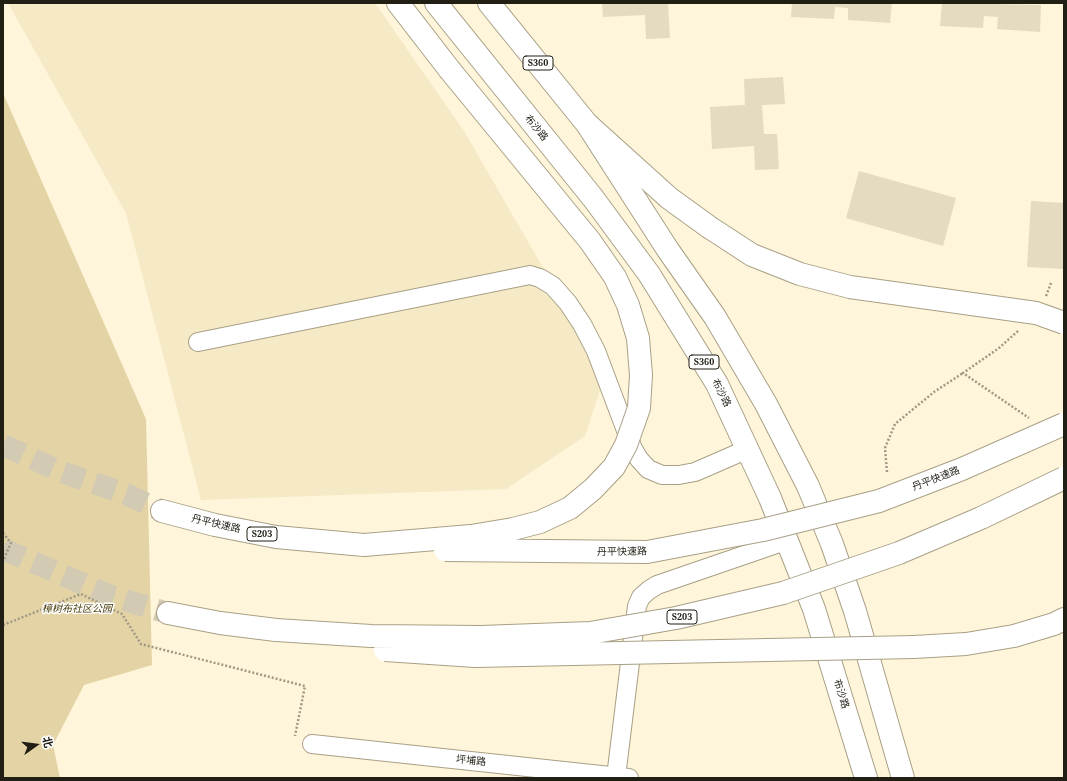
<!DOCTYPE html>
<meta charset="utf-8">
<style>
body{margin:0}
#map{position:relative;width:1067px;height:781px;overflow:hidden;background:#fef5da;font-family:"Noto Serif","Noto Sans SC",serif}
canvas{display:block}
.frame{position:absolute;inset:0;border:4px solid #211e14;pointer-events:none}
.north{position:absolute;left:16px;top:725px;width:40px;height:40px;-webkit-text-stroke:3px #fff;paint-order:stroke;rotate:76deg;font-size:11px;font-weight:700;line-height:16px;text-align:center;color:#211e14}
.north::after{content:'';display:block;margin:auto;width:14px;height:18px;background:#211e14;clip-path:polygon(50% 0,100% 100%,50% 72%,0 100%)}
</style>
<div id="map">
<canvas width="1067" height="781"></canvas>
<div class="frame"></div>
<div class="north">北</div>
</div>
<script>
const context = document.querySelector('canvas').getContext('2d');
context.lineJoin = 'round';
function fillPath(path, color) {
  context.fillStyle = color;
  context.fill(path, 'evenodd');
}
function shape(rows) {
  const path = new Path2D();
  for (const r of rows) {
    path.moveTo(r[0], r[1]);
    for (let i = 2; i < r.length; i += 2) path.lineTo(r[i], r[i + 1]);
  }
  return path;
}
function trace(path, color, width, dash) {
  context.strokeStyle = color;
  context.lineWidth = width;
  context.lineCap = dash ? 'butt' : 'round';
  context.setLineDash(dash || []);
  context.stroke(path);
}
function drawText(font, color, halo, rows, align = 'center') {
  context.font = font + ' "Noto Serif","Noto Sans SC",serif';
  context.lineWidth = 3;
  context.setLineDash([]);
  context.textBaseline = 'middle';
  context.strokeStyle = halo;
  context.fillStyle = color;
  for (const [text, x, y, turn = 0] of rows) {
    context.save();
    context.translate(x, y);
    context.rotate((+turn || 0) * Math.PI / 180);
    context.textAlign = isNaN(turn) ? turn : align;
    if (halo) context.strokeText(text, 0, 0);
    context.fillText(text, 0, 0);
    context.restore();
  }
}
fillPath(shape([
 [8,3,375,3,464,131,564,304,601,387,585,436,506,489,201,500,126,213]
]), '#f5e9c6');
fillPath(shape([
 [3,93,146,419,152,665,84,685,53,745,60,778,3,778]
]), '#e4d4a5');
fillPath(shape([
 [602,3,668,3,670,38,646,39,645,15,603,17],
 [792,3,892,3,890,23,848,20,848,8,835,7,834,19,791,17],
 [942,3,1041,5,1040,32,997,29,998,17,984,16,983,28,940,26],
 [783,77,785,104,762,105,764,134,777,134,779,169,755,170,754,146,712,149,710,107,745,105,744,79],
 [859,171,956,198,943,246,846,218],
 [1031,201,1064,203,1064,269,1027,267]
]), '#e4dbc0');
trace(shape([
 [3,445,59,471,126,494,162,511],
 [3,549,111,596,168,613]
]), '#d2cab2', 22, [22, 11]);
const minor = shape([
 [198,342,530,275,540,278,553,286,568,303,582,324,596,351,633,449,639,459,648,469,662,475,679,475,695,472,748,449],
 [312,744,629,778],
 [616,777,637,606,641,597,649,590,657,585,788,540]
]);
const major = shape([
 [436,3,593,198,649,274,717,384,770,498,814,609,866,778],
 [489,3,587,124,668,250,715,317,766,404,808,486,832,544,855,611,903,778]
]);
const highway = shape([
 [398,3,449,69],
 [587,124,669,198,709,227],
 [162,511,215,525,276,537,364,545],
 [168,613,220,623,276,630],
 [914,647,966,644,1014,636,1054,624,1064,619]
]);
trace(minor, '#a8a086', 20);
trace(major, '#a8a086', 24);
trace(highway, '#a8a086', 24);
trace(shape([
 [1046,296,1051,283],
 [1018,331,999,348,963,373,1029,418],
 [887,472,885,448,895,424,934,392,963,373],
 [3,533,11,543,3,561],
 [3,625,81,594,122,614,141,644,305,686,295,736]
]), '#9f9985', 2.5, [2, 2]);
trace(minor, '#fff', 18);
trace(major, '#fff', 22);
trace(highway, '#fff', 22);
const highwayBridge = shape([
 [709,227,752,255,800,274,850,287,1036,313,1064,323],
 [364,545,471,536,513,529,540,522,570,508,593,489,614,467,626,445,639,408,641,375,638,338,628,305,615,277,590,241,449,69],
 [445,550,647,552,763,530,879,501,962,469,1064,424],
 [276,630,371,636,481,637,590,633,676,618,783,593,899,553,981,518,1064,478],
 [385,650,475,656,914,647]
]);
trace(highwayBridge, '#a8a086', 24, []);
trace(highwayBridge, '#fff', 22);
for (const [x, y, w] of [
 [538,63,30],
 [704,362,30],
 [262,534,30],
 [682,617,30]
]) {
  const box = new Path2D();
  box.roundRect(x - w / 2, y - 7, w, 14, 3);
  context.fillStyle = '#fff';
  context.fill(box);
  trace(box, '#211e14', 1);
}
drawText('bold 9px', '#211e14', null, [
 ["S360",538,63],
 ["S360",704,362],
 ["S203",262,534],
 ["S203",682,617]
]);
drawText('10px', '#211e14', '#fff', [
 ["布沙路",536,128,51],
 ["布沙路",721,393,63],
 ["丹平快速路",936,479,-21],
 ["丹平快速路",216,524,13],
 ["丹平快速路",622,552,-1],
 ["布沙路",841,694,72],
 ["坪埔路",471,761,6]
]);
drawText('italic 10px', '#453806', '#fff', [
 ["樟树布社区公园",77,609]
]);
</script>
